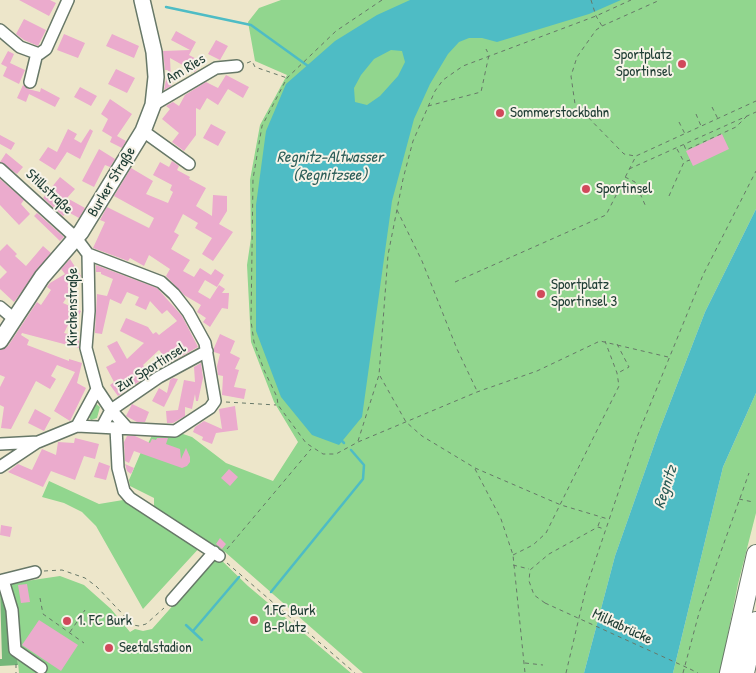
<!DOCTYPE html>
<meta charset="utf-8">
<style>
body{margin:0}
canvas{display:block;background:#ede6ca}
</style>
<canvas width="756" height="673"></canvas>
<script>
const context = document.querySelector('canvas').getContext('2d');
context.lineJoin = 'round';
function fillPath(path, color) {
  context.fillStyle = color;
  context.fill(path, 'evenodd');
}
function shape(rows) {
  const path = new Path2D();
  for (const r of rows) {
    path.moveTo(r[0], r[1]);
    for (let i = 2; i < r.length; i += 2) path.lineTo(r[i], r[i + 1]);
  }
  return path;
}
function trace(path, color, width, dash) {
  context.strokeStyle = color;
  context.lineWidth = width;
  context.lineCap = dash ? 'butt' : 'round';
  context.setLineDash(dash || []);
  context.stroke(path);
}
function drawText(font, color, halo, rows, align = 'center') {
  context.font = font + ' "Patrick Hand",sans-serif';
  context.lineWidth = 4;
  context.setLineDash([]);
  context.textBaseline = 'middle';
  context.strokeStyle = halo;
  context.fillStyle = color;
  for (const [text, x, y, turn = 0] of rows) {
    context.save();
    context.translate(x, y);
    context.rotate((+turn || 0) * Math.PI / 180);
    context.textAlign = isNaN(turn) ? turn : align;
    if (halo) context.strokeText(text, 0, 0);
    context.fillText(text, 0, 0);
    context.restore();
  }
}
fillPath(shape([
 [281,0,756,0,756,209,705,312,658,434,615,556,584,673,363,673,225,552,154,507,154,498,130,486,129,480,141,452,144,452,153,433,183,434,192,437,226,463,273,481,298,442,274,402,251,342,247,265,251,238,250,180,260,125,287,75,255,61,248,22,259,8],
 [756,393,756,513,738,584,720,673,673,673,723,467],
 [95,403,100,407,97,418,91,420,88,416],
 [49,481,99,504,129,499,202,545,143,609,96,526,82,512,64,503,42,497],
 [217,556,248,586,351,673,19,673,13,610,5,588,13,583,60,576,84,585,111,609,130,632,135,629,143,631,152,629]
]), '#91d68e');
fillPath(shape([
 [0,589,13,610,18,665,0,666,0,659,2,659]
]), '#74b779');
fillPath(shape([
 [410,0,621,0,589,14,497,42,482,38,469,38,459,42,448,54,430,84,414,119,392,201,362,417,339,445,312,435,281,397,256,331,256,205,266,131,286,84,335,41,377,15],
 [391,50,402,51,405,62,398,76,380,96,367,105,355,102,354,88,361,75,374,59],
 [756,209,756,393,723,467,673,673,584,673,615,556,658,434,705,312]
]), '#4ebcc5');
trace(shape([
 [166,7,251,25,308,66],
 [342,441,344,443],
 [271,592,363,479,364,465,351,450],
 [186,625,202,640],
 [193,631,239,577]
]), '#4ebcc5', 2.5);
fillPath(shape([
 [19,0,50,0,56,3,49,16],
 [24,19,46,30,38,46,24,40,16,34],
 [176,31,196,42,189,55,202,62,195,72,170,58,171,80,173,81,171,86,164,90,168,70,165,70,163,51,190,50,171,40],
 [64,34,85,43,78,58,57,50],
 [112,34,139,46,134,58,106,46],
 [216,40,228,46,220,60,208,54],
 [8,51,14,54,10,63,25,70,19,84,3,76,7,67,1,64],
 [116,69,135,78,127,93,108,84],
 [226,75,249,87,243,98,228,89,218,105,207,98,200,110,196,108,196,135,184,151,172,142,179,133,162,119,170,109,166,106,173,102,179,106,185,95,206,82,218,88],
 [23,85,28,89,40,92,41,88,60,98,55,107,29,94,26,102,17,98],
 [80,87,97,96,91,106,74,97],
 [110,99,132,114,117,136,126,141,122,148,110,142,112,137,102,131,108,119,101,114],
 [211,124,226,132,218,146,203,138],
 [68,129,77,134,74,139,81,143,90,129,93,131,80,159,67,152,55,170,39,160,48,147,57,152],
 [722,134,729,149,693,166,686,151],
 [0,135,15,143,11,150,0,144],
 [99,149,115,159,110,167,105,165,94,187,82,181],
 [6,153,23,167,17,174,0,162],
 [172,161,179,166,177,170,190,177,189,179,206,188,196,206,212,216,213,195,227,196,227,211,219,224,233,232,213,261,202,254,212,238,195,228,198,223,183,214,174,232,179,235,171,249,190,260,183,271,194,277,200,268,211,275,215,269,224,275,217,287,205,280,198,292,210,299,219,285,225,289,222,293,229,293,228,309,222,308,210,327,203,322,206,318,197,312,201,305,184,295,166,276,170,269,149,255,144,266,130,258,128,261,93,248,105,222,100,220,107,207,149,228,154,218,114,196,131,168,153,181,146,194,168,203,173,192,170,190,172,185,153,175,160,162,169,167],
 [60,177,75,189,67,198,85,208,79,218,68,212,63,216,43,198],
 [0,179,24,200,21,204,30,214,19,225,0,205],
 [37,213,64,237,60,241,34,216],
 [7,244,17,254,15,256,26,266,43,246,51,253,14,302,0,289,0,279,7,272,0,265,0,251],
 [70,259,81,276,67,286,72,289,63,303,81,311,78,317,73,315,64,333,79,337,79,348,22,333,21,335,29,340,27,345,69,361,69,359,82,363,77,383,86,388,70,421,54,411,75,372,57,365,51,376,56,379,50,389,36,381,11,429,1,428,4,407,0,405,0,387,5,377,0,375,0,350,8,346,37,302,41,305,51,290,47,287,50,283,65,274,61,269],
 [96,265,157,288,182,316,198,347,169,363,159,350,143,365,150,374,118,396,110,385,114,382,106,367,116,362,107,346,117,341,127,359,144,343,120,331,126,318,148,327,153,334,156,332,159,335,177,321,167,310,162,314,150,301,146,310,135,305,139,297,127,292,121,304,110,299,102,334,95,333,97,294,107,296,113,279,101,274,101,272,96,272],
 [220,334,235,341,230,353,240,358,235,369,239,370,234,387,246,389,244,399,222,395,223,376,218,375,217,366,220,354,214,352,214,348],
 [201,363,203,378,198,401,196,401,195,394,192,409,185,407,185,416,173,423,167,423,166,411,178,410,184,380,195,382,194,367],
 [173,378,178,379,164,407,152,401,159,388,167,393,170,380],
 [132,404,149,412,145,422,137,422,126,416],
 [235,406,238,430,216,433,212,444,202,440,203,437,193,432,195,427,204,421,222,429,219,409],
 [35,409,51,418,44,431,28,423],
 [127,436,135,436,150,443,152,439,156,440,157,438,168,438,166,444,180,449,181,459,186,448,190,457,190,462,187,466,182,468,134,451,129,463,125,461,124,442],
 [75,438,99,444,95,459,84,456,75,480,51,471,43,487,8,472,18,464,32,470,42,449,56,455,58,442,74,443],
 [99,462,110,466,106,480,94,477],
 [125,464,134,468,131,474,127,471],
 [229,469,238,477,230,486,221,478],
 [1,525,12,527,10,537,0,535],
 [220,538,226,544,222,549,216,544],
 [27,584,30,602,21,603,18,585],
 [39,620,78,645,61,671,22,645]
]), '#ebabcd');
const minor = shape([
 [0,30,20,47,39,54,46,49,68,0],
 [30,82,37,53],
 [153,105,216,68,237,66],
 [143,131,189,164],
 [0,169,76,238,88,254,161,282,174,294,188,312,205,343,215,401,210,408,175,431,77,426,38,442,0,444],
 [88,254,89,311,86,348,97,389,111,410,127,428],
 [0,307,13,318],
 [77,426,97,389],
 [102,427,111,410,159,377,207,351],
 [116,428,118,468,124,491,130,498,219,556],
 [0,467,36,443],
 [3,580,12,610,15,650,41,668],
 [3,580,35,572],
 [172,600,214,552]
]);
const major = shape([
 [0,341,42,277,81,232,143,131,153,105,156,77,154,52,142,0]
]);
const highway = shape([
 [729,673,756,554],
 [745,673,756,621]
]);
trace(minor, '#677868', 14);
trace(major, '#677868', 18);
trace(highway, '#677868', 20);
trace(shape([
 [382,0,336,31,287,78,262,126,253,179,251,321,254,342,264,370,277,397,278,405,306,443,323,454,336,454,358,442,477,392,537,371,600,341,668,357],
 [591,0,596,16,602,26,596,30,577,57,571,76,575,104,624,154,635,156],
 [602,26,660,0],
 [247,63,252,61,255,67,287,78],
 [428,106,481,92,489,55,486,49],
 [712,107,718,119],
 [696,114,701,126],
 [679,122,685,134],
 [684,145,686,150,736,127,747,116],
 [677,149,684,162],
 [629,169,756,112],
 [625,177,635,182,646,207],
 [669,196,684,162,690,160],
 [397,210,422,261,457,349,477,391],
 [455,282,606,215,636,156,756,101],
 [617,344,629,367,618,373],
 [380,376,406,422,422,436,475,468,561,505,608,519],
 [226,402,276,405],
 [358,441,379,375,388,255,403,179,413,141,435,91,443,80,463,66,596,16,631,0],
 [475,469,501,519,513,555,525,673],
 [739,499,753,502],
 [598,526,601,518],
 [227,549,311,449],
 [513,555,533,545,546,533,619,386,617,373,605,341],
 [227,563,355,673],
 [513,565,529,569],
 [44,571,62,570,85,578,96,586,133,625,139,626,146,624,164,608],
 [40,598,43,614,84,643],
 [545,603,534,595,529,581,530,570,549,554,598,527,604,529],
 [70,632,85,610],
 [525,663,543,665],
 [16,664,16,673],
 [690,669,698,673],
 [566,673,586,588,637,437,703,275,756,171],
 [683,673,699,613,749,473]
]), '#677868', 1, [4, 4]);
trace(minor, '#fff', 11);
trace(major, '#fff', 15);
trace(highway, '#fff', 18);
trace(shape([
 [545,603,690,669]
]), '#677868', 1, [4, 4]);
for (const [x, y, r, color] of [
 [682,64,5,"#d1495b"],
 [500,113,5,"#d1495b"],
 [586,189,5,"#d1495b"],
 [541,294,5,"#d1495b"],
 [254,620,5,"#d1495b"],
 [67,621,5,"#d1495b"],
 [109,648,5,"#d1495b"]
]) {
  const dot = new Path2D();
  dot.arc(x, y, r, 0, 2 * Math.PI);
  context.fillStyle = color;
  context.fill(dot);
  trace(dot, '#f7f3e8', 2);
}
drawText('15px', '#1f3d34', '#f7f3e8', [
 ["Sportplatz",672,55,"right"],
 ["Sportinsel",672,72,"right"],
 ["Sommerstockbahn",510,113],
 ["Sportinsel",596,189],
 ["Sportplatz",551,285],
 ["Sportinsel 3",551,302],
 ["1.FC Burk",264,611],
 ["B-Platz",264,628],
 ["1. FC Burk",77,621],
 ["Seetalstadion",119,648]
], 'left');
drawText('15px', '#1f3d34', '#f7f3e8', [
 ["Am Ries",186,69,-31],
 ["Burker Straße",112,182,-59],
 ["Stillstraße",49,192,43],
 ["Kirchenstraße",73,307,-90],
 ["Zur Sportinsel",151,368,-32],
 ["Milkabrücke",622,627,25]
]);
drawText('italic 16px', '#2b5d58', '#f7f3e8', [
 ["Regnitz-Altwasser",330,158],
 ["(Regnitzsee)",330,176],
 ["Regnitz",666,487,-72]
]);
</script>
